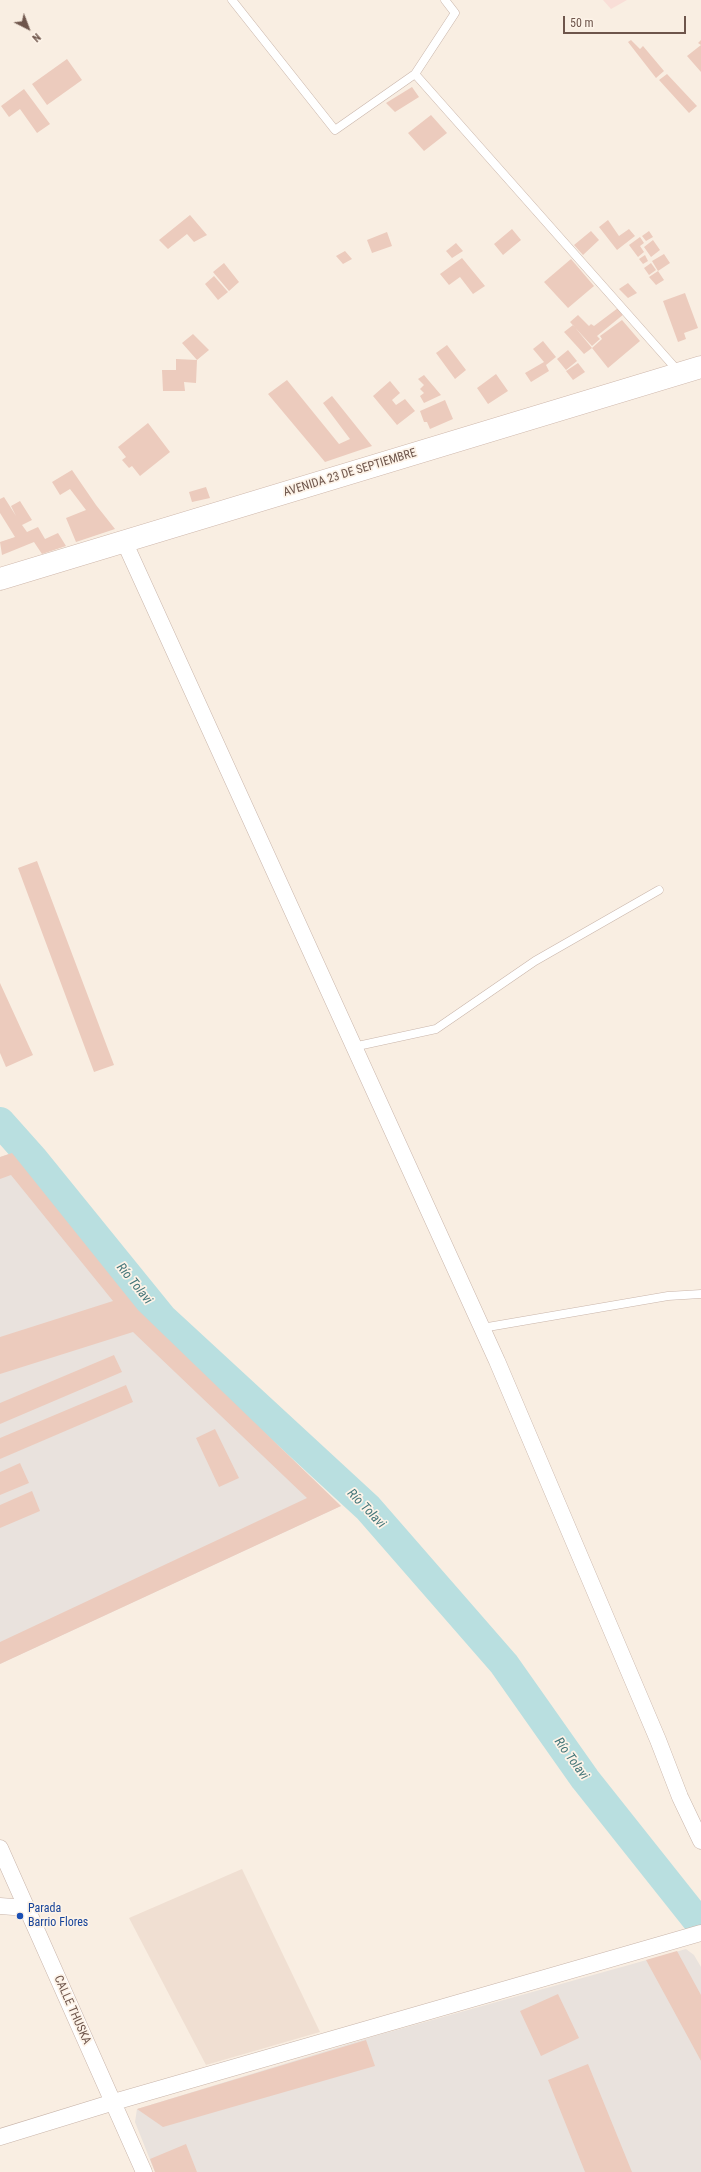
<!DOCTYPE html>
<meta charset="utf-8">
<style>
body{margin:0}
#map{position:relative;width:701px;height:2172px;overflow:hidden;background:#f9eee2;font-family:"Roboto Condensed",sans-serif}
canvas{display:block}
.north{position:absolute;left:8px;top:8px;width:40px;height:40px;-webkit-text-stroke:3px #fdf3e8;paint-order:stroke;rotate:138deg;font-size:11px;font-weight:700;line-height:16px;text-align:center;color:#6e554b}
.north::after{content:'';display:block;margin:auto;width:14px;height:18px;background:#6e554b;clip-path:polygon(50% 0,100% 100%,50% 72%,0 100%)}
.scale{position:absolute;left:563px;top:16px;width:123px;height:18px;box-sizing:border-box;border:2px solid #6e554b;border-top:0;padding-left:5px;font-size:12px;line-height:14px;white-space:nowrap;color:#6e554b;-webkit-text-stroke:3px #fdf3e8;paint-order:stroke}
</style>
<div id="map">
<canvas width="701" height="2172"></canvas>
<div class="north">N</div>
<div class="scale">50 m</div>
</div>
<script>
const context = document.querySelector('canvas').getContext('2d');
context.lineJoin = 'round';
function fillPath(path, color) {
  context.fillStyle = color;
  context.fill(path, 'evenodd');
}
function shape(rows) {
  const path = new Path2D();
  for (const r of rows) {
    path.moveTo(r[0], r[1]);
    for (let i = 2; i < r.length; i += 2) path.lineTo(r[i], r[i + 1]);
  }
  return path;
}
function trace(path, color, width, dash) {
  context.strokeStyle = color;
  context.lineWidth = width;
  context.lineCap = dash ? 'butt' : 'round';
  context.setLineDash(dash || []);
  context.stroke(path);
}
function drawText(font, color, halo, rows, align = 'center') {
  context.font = font + ' "Roboto Condensed",sans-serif';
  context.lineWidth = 3.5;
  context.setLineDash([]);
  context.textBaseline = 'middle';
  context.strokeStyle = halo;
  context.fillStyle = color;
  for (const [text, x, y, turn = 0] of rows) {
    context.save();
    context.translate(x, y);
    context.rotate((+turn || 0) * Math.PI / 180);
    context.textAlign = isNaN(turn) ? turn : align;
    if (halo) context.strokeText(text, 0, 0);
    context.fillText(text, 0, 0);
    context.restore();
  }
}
fillPath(shape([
 [242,1869,320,2032,206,2065,129,1918]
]), '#f0dfd2');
fillPath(shape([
 [603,0,627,0,611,9]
]), '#f9ded7');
fillPath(shape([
 [12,1153,138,1310,341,1506,0,1664,0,1157],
 [686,1949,694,1955,701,1967,701,2172,155,2172,135,2122,137,2109,375,2036]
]), '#e9e2dd');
trace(shape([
 [0,1122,33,1159,162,1318,368,1508,504,1664,585,1779,701,1925]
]), '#b9dfe0', 30);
fillPath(shape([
 [631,40,640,49,643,46,664,71,656,78,628,42],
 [701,40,701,72,687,56,701,45,698,43],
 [67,59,82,80,47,105,32,84],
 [667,74,697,106,689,113,659,80],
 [412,87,419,97,395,112,386,103],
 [24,89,50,124,37,133,20,109,9,117,1,106],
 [431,115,447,133,424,151,408,133],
 [190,215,207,235,194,242,187,234,168,249,159,240],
 [608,220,619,236,629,229,635,236,617,250,599,227],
 [512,229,521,240,503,255,494,244],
 [591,231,599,240,583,255,574,245],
 [649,231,653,237,646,241,642,236],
 [387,232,392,246,372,253,367,240],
 [640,237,644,243,640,246,644,252,638,257,629,245],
 [653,240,660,250,651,257,644,247],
 [456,243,463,251,452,258,446,251],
 [345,251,352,259,343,264,336,256],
 [664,254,670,263,658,271,652,261],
 [645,255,648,261,643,264,639,259],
 [462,258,485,286,473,294,460,277,449,285,440,274],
 [571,259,594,286,568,308,544,282],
 [224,263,239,282,229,291,213,272],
 [651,263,656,270,649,275,644,268],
 [658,271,664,280,656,285,649,277],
 [214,276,228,292,218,300,205,284],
 [628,283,637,293,628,298,619,289],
 [685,293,698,328,684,333,686,339,678,342,663,301],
 [618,308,624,314,597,336,600,339,592,346,570,322,578,315,589,326,591,324,594,326],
 [622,320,640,341,608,368,592,348,584,354,564,332,573,325,592,348,602,339,600,336],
 [193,334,209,350,197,360,182,343],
 [543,341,556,357,546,365,549,371,531,382,525,373,544,362,533,349],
 [447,345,466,370,455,379,436,353],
 [568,350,577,361,566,370,557,359],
 [176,359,197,360,196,383,184,382,185,391,163,391,162,370,176,370],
 [578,363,585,372,573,380,566,371],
 [496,374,508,391,488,404,477,388],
 [424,375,441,395,424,403,420,396,424,393,420,389,424,385,418,379],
 [287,380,339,444,350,439,323,403,332,396,372,446,325,462,268,394],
 [390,381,400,393,392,400,396,405,405,399,415,411,397,425,373,396],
 [445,400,453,419,430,429,427,422,424,422,420,411],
 [148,423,170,452,140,476,132,466,129,468,122,460,126,457,118,447],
 [72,470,96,505,115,529,76,542,66,518,86,510,70,489,60,495,52,482],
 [206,487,210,498,192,502,189,492],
 [4,497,16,516,11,506,20,501,32,520,22,525,27,532,38,527,45,539,58,533,66,546,42,554,34,542,2,555,0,542,15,537,0,513,0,499],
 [37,861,114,1065,94,1072,18,868],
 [0,983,33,1055,6,1067,0,1053],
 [12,1153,138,1310,341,1506,0,1664,0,1642,307,1498,133,1332,0,1374,0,1337,113,1301,11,1175,0,1179,0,1157],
 [114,1355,122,1372,0,1424,0,1403],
 [126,1385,133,1402,0,1459,0,1438],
 [215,1429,239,1478,219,1487,196,1438],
 [20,1463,29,1483,0,1495,0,1472],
 [32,1491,40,1511,0,1528,0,1505],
 [677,1951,701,1995,701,2061,646,1960],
 [558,1994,579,2038,541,2056,520,2011],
 [366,2040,375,2066,163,2127,137,2109],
 [588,2064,632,2172,585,2172,548,2080],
 [186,2144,197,2172,155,2172,150,2159]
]), '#eccbbd');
const service = shape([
 [232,0,335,130,415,74,455,13,445,0],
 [415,74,678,371],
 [353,1047,436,1029,535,961,659,890],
 [482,1328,668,1296,701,1294]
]);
const minor = shape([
 [124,541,497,1361,658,1740,680,1797,701,1841],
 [0,1848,144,2172],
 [0,1906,26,1908],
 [0,2137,114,2102,701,1933]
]);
const secondary = shape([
 [0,579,701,367]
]);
trace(service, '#c9b5aa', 9);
trace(minor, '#c9b5aa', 17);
trace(secondary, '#ceb7ab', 23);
trace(service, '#fff', 8);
trace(minor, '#fff', 16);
trace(secondary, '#fff', 22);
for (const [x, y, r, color] of [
 [20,1916,4,"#1a4fb4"]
]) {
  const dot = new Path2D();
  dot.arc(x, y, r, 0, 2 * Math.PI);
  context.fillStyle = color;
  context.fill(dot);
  trace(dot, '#fdf3e8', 1.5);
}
drawText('12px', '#6e554b', '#fdf3e8', [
 ["AVENIDA 23 DE SEPTIEMBRE",350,473,-17],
 ["CALLE THUSKA",72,2010,66]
]);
drawText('12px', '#164399', '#fdf3e8', [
 ["Parada",28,1909],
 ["Barrio Flores",28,1923]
], 'left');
drawText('italic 13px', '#447679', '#fdf3e8', [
 ["Río Tolavi",134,1284,51],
 ["Río Tolavi",366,1509,46],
 ["Río Tolavi",571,1759,54]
]);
</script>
